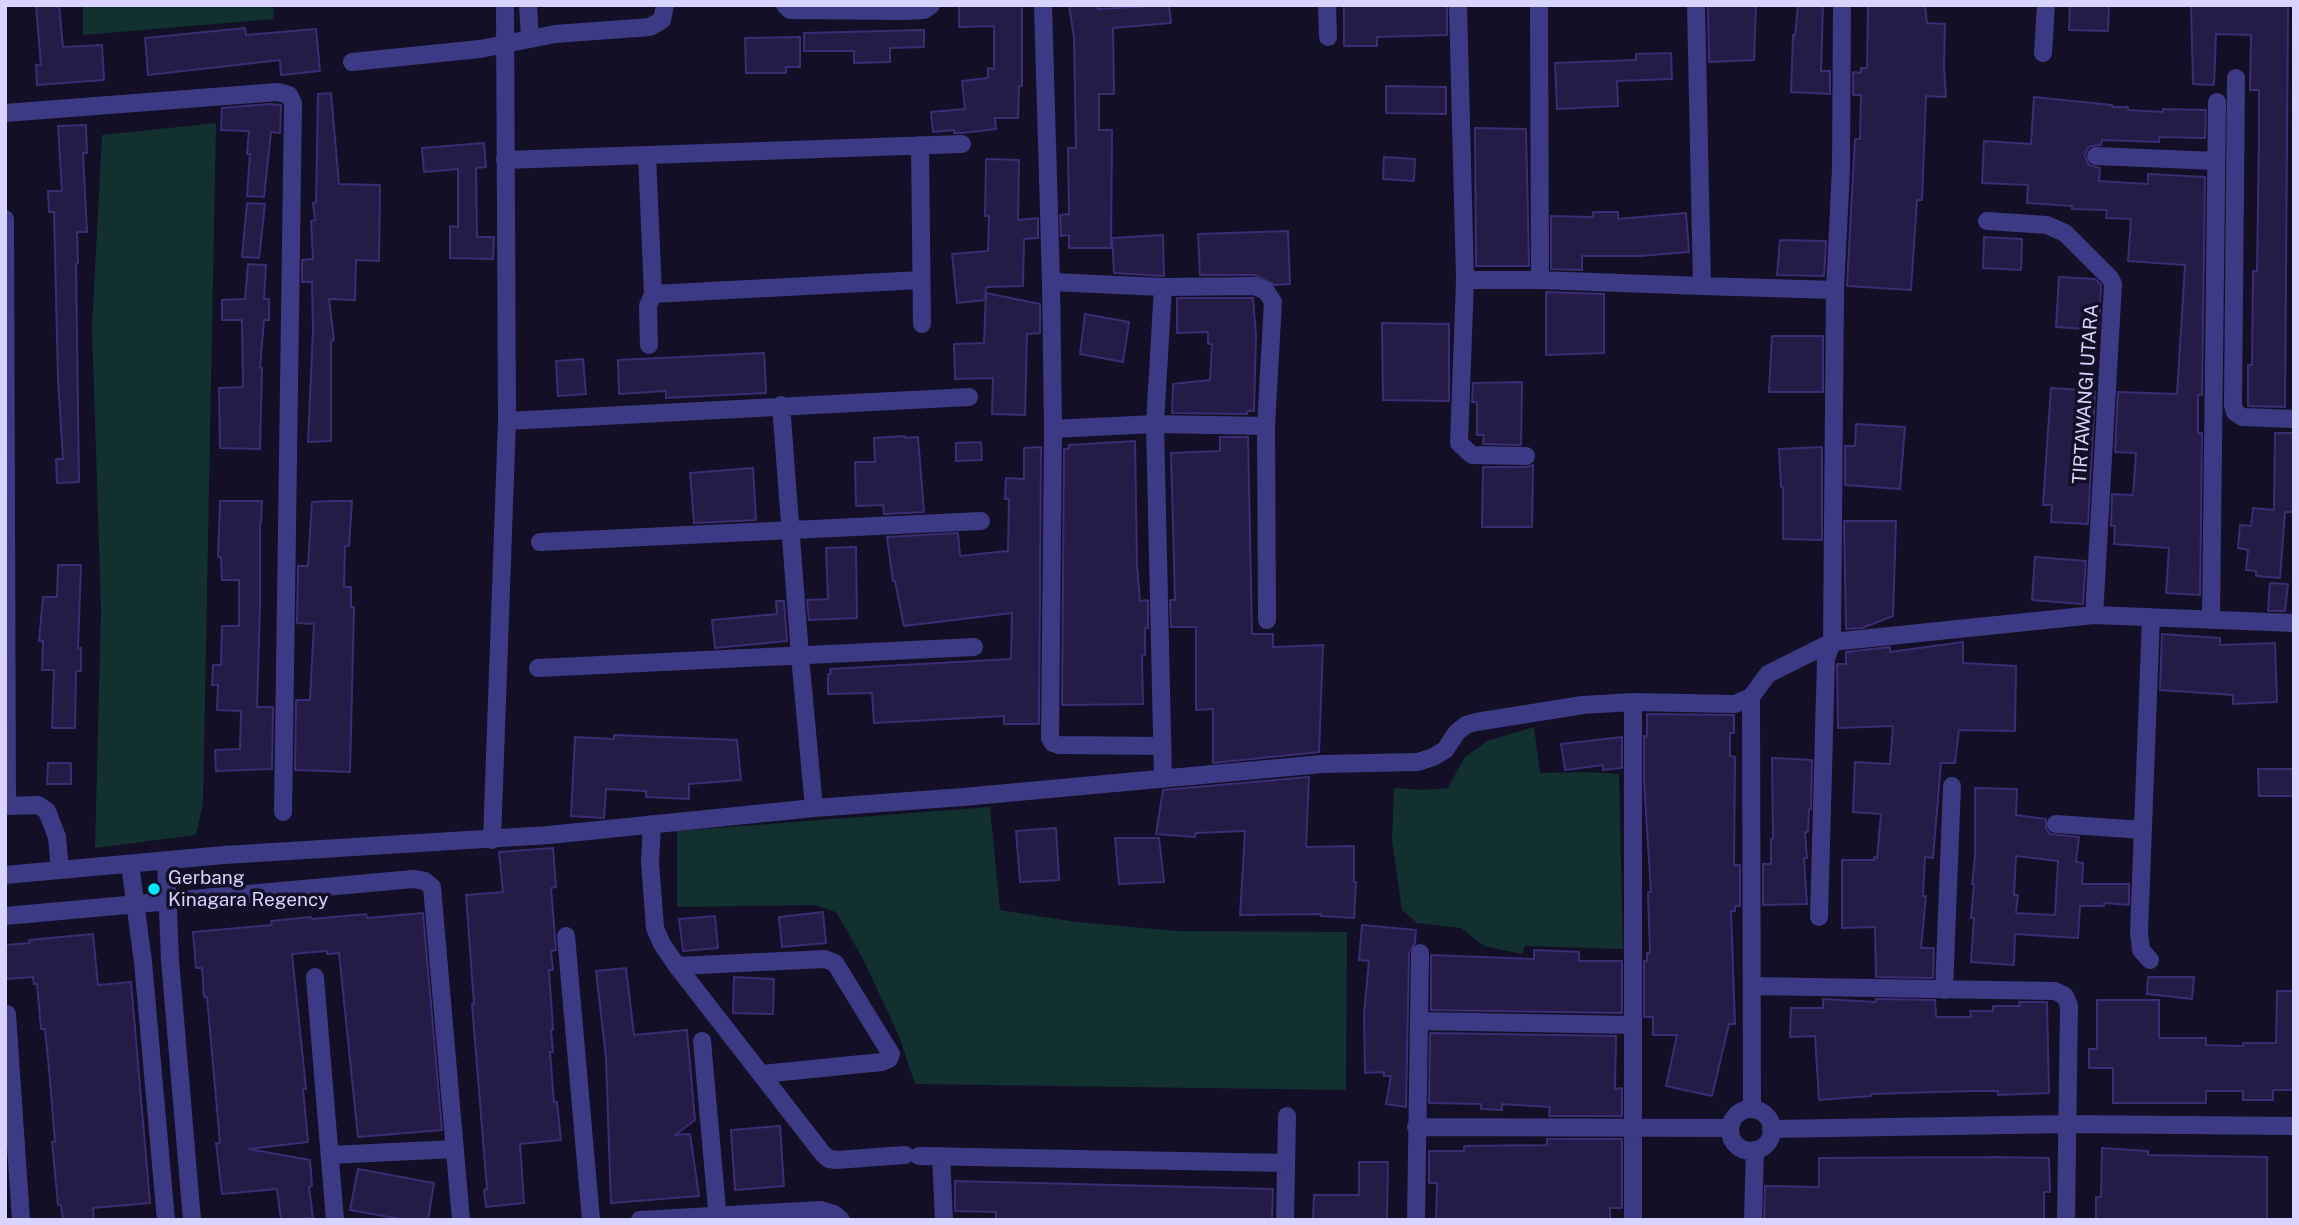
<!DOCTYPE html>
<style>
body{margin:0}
#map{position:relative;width:2299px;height:1225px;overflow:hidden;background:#130f26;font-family:"Public Sans",sans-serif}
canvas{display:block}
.frame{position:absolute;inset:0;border:7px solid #d9d4ff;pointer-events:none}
</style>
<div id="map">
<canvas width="2299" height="1225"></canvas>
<div class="frame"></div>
</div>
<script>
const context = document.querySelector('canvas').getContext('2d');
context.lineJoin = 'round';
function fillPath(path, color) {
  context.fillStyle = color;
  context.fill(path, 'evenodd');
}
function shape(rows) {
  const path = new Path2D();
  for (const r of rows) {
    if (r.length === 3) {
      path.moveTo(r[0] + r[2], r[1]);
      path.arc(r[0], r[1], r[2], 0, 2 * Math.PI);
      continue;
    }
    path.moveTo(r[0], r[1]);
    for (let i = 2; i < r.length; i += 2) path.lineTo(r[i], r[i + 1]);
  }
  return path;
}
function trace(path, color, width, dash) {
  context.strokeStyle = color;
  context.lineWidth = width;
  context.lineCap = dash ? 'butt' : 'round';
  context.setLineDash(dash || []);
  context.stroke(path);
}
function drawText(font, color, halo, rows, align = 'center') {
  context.font = font + ' "Public Sans",sans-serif';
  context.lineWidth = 7;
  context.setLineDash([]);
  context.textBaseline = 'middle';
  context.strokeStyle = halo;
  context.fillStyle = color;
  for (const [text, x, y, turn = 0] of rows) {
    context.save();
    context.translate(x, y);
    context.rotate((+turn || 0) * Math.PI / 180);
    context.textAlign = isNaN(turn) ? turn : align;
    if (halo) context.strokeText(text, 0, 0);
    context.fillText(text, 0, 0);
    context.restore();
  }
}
fillPath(shape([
 [83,5,273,5,274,19,83,35],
 [216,123,203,803,196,835,95,848,101,611,92,327,102,135],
 [1534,727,1540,773,1587,772,1619,774,1623,949,1525,946,1522,954,1484,946,1461,928,1417,923,1402,910,1392,840,1394,788,1423,790,1448,788,1464,758,1487,741],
 [990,807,1000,910,1076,922,1176,931,1347,932,1346,1090,915,1084,899,1036,863,959,836,912,814,905,677,907,677,831]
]), '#12302f');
const building = shape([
 [36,5,59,5,63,47,102,45,104,80,37,85,36,65,41,65,36,5],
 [959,5,1022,6,1022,86,1019,86,1018,118,995,118,996,129,962,133,954,133,954,130,933,132,931,112,965,109,962,81,988,78,988,68,994,69,994,26,959,27,959,5],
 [1069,5,1097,5,1098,9,1169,5,1171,23,1113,28,1114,94,1099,94,1099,130,1112,130,1111,248,1069,248,1069,235,1061,236,1060,215,1069,214,1068,148,1076,148,1074,37,1069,5],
 [1344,5,1447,5,1447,35,1377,37,1377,46,1344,46,1344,5],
 [1708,5,1756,5,1754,60,1709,62,1708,5],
 [1798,5,1823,5,1821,71,1830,71,1830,94,1791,92,1793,35,1795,36,1798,5],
 [1868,5,1925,5,1927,23,1945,24,1944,66,1946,97,1926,96,1922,200,1917,200,1911,290,1847,286,1855,139,1860,139,1861,95,1853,95,1853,72,1861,73,1861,68,1867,68,1868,5],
 [2070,5,2109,5,2108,31,2069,30,2070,5],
 [2191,5,2288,5,2285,407,2248,406,2248,365,2252,365,2253,271,2257,271,2259,137,2259,90,2250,90,2251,35,2216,34,2214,85,2193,84,2191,5],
 [245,28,246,35,316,29,320,71,281,75,280,60,148,75,145,38,245,28],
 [924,30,924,47,890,48,890,62,854,63,854,51,804,51,804,33,924,30],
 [800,37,800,67,786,67,786,73,746,73,745,38,800,37],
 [1671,53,1672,79,1617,81,1618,106,1557,109,1555,63,1636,60,1636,54,1671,53],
 [1386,86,1446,87,1446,114,1386,113,1386,86],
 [331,93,339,184,380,185,379,261,356,260,355,300,329,299,334,340,331,341,331,441,308,442,313,330,312,282,302,282,302,260,313,259,311,221,315,220,313,203,316,203,318,94,331,93],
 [2034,97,2112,105,2112,107,2128,107,2128,110,2163,112,2163,109,2206,110,2205,138,2159,137,2159,142,2102,140,2101,145,2091,146,2087,149,2085,156,2089,165,2100,168,2099,181,2148,184,2148,174,2205,177,2202,395,2198,395,2198,433,2202,433,2200,595,2166,593,2169,548,2114,544,2115,526,2111,526,2112,494,2133,495,2136,453,2115,452,2118,392,2177,394,2185,265,2128,261,2131,219,2106,218,2107,210,2072,209,2072,206,2027,203,2028,185,1982,183,1984,141,2031,144,2034,97],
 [269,104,281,105,280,133,271,132,264,197,247,196,250,154,247,154,249,131,221,130,222,108,269,104],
 [86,125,87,153,83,153,87,232,77,232,78,263,76,264,79,482,57,483,56,459,63,459,58,379,54,212,49,212,48,191,62,191,58,126,86,125],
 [1475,128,1526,129,1529,266,1476,266,1475,128],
 [484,143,486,167,476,168,477,237,494,237,493,259,450,258,450,226,458,227,458,169,424,172,422,148,484,143],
 [1384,157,1415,159,1414,181,1383,179,1384,157],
 [986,159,1019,160,1018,220,1038,218,1038,238,1024,239,1023,286,986,287,985,300,957,303,952,254,988,251,989,216,985,216,986,159],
 [247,203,265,204,259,258,242,257,247,203],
 [1593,212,1618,212,1618,219,1686,213,1689,252,1640,256,1582,256,1582,270,1551,269,1551,216,1593,217,1593,212],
 [1288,231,1290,284,1275,285,1254,275,1200,275,1198,234,1288,231],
 [1163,235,1164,276,1114,273,1112,238,1163,235],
 [1984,237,2022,239,2021,270,1983,268,1984,237],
 [1780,240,1826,241,1824,276,1777,275,1780,240],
 [248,264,266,265,264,299,269,299,269,320,264,320,260,368,262,368,260,449,220,448,219,388,243,387,242,320,222,320,222,300,245,299,248,264],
 [2059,277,2095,279,2101,285,2099,330,2056,327,2059,277],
 [1546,292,1604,294,1604,353,1546,355,1546,292],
 [986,293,1040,304,1040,333,1027,334,1025,415,992,414,993,378,955,379,954,344,984,343,986,293],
 [1177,298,1253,298,1256,336,1254,411,1247,411,1247,414,1172,413,1173,384,1210,380,1212,344,1208,344,1208,332,1177,333,1177,298],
 [1085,314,1129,322,1123,362,1080,354,1085,314],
 [1382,323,1449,324,1449,401,1383,400,1382,323],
 [1772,336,1823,336,1823,392,1769,392,1772,336],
 [764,353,766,393,666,398,666,391,619,394,618,360,764,353],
 [583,359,586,394,558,396,556,361,583,359],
 [1522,382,1521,445,1483,444,1484,435,1477,435,1477,402,1472,402,1473,383,1522,382],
 [2051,388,2095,391,2088,524,2051,522,2052,505,2043,505,2051,388],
 [1856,424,1905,427,1900,489,1845,485,1845,446,1855,446,1856,424],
 [2275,433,2294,433,2294,512,2285,512,2280,578,2256,576,2256,571,2246,570,2248,550,2238,548,2240,525,2251,526,2253,508,2274,510,2275,433],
 [905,436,905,438,918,437,924,512,884,514,883,505,856,506,855,462,875,462,874,438,905,436],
 [1220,437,1248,437,1252,634,1273,634,1273,647,1323,645,1319,752,1213,763,1213,709,1196,710,1196,627,1171,627,1170,600,1175,600,1171,453,1220,451,1220,437],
 [1135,441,1137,565,1140,601,1148,600,1148,628,1145,628,1145,655,1142,656,1143,704,1062,705,1064,449,1069,449,1069,445,1135,441],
 [981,442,982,460,956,461,956,443,981,442],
 [1041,447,1039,724,1004,724,1004,716,874,723,872,693,828,694,828,674,831,674,830,669,1011,659,1012,613,904,626,895,581,893,581,887,537,958,533,960,556,1008,551,1009,499,1005,499,1006,478,1024,479,1024,448,1041,447],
 [1822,447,1822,540,1783,539,1783,487,1781,487,1779,449,1822,447],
 [1533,465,1532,527,1482,527,1483,467,1526,467,1533,465],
 [753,468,756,520,694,523,690,473,753,468],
 [220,501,262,501,261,522,260,522,260,607,257,707,273,707,272,769,216,771,215,750,240,749,241,711,217,710,218,685,212,685,213,665,221,665,222,626,239,626,239,580,222,580,221,557,218,557,220,501],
 [332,501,352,501,349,546,345,546,344,587,351,587,351,607,354,607,350,772,295,770,296,700,310,700,314,624,297,623,298,566,308,566,312,502,332,501],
 [1844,521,1896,521,1893,616,1862,628,1846,629,1844,521],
 [856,547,857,618,809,620,807,600,828,599,826,548,856,547],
 [2035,557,2086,561,2083,604,2032,600,2035,557],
 [58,565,81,565,78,648,81,648,81,671,76,671,75,728,52,728,54,670,42,670,43,641,39,641,43,597,57,597,58,565],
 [2270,583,2288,584,2285,611,2268,611,2270,583],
 [776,601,784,601,787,641,715,648,712,620,777,614,776,601],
 [2162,634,2220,638,2220,645,2275,643,2277,702,2233,704,2233,695,2160,690,2162,634],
 [1963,642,1963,663,2016,666,2015,731,1959,730,1955,763,1941,763,1933,858,1925,857,1923,896,1926,896,1921,948,1934,948,1933,978,1876,977,1875,927,1842,928,1842,860,1874,860,1874,857,1877,858,1881,814,1853,812,1855,762,1890,764,1893,726,1838,728,1837,664,1846,664,1846,652,1890,647,1890,652,1963,642],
 [1647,714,1734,715,1734,733,1730,733,1730,756,1735,757,1734,865,1740,865,1740,906,1735,906,1735,911,1731,911,1735,1024,1729,1024,1712,1096,1666,1086,1677,1035,1653,1035,1653,1017,1644,1017,1644,961,1647,961,1647,953,1650,953,1648,892,1651,892,1644,782,1644,736,1647,736,1647,714],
 [614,735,737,740,741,780,689,784,689,799,646,797,646,791,606,789,604,818,571,816,575,737,614,739,614,735],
 [1622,737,1622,768,1603,770,1603,765,1565,770,1561,744,1622,737],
 [1772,758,1812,760,1811,809,1809,809,1808,832,1805,832,1807,858,1804,858,1807,904,1763,905,1763,864,1771,864,1771,839,1773,839,1772,758],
 [48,763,71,763,71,784,47,784,48,763],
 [2258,769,2294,769,2294,796,2259,796,2258,769],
 [1309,777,1306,847,1354,846,1354,882,1356,882,1354,918,1321,916,1321,914,1240,915,1245,831,1196,833,1195,837,1156,834,1163,790,1309,777],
 [1975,788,2017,789,2016,815,2046,819,2046,828,2050,834,2079,837,2076,862,2083,863,2082,884,2129,884,2129,905,2104,903,2104,906,2080,906,2078,938,2015,934,2014,965,1971,962,1974,918,1971,918,1974,884,1972,884,1975,857,1975,788],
 [2016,856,2058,861,2055,915,2016,913,2018,895,2014,895,2016,856],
 [1056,828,1059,880,1020,882,1016,831,1056,828],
 [1115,838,1159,838,1164,882,1119,884,1115,838],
 [553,848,556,887,551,888,556,950,551,951,553,970,549,970,553,1030,551,1030,553,1052,550,1052,554,1102,557,1102,561,1140,520,1144,524,1203,486,1207,484,1190,487,1189,472,1004,474,1004,466,895,503,892,499,852,553,848],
 [823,912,826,943,782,947,779,917,823,912],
 [423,913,442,1130,358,1137,339,953,327,954,327,951,292,954,306,1089,303,1089,308,1142,249,1149,310,1160,312,1186,309,1187,313,1218,281,1220,277,1189,222,1194,216,1143,220,1143,207,997,204,997,202,968,196,968,193,932,272,925,271,921,311,917,312,919,366,914,367,918,423,913],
 [715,916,718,948,683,951,679,919,715,916],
 [1362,925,1416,930,1415,943,1409,953,1406,1107,1386,1104,1391,1076,1384,1076,1384,1072,1365,1073,1364,1014,1369,961,1359,960,1362,925],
 [93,934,98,985,131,982,150,1203,93,1208,94,1220,63,1220,61,1205,58,1205,52,1142,55,1142,49,1069,45,1029,41,1029,37,984,34,984,33,977,5,979,5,945,30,943,29,940,93,934],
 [1534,950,1579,952,1579,961,1622,961,1622,1013,1431,1010,1431,955,1534,959,1534,950],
 [626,968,634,1035,687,1030,695,1120,675,1135,690,1134,699,1196,611,1203,606,1058,596,971,626,968],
 [734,977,774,979,773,1014,733,1013,734,977],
 [2148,977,2194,977,2192,999,2147,994,2148,977],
 [2277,991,2294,991,2294,1090,2273,1090,2273,1100,2243,1100,2243,1091,2206,1091,2206,1103,2113,1103,2113,1068,2089,1068,2089,1049,2097,1049,2097,1000,2159,1000,2159,1038,2206,1038,2206,1045,2243,1046,2243,1043,2276,1043,2277,991],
 [1823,999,1876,1002,1876,999,1935,1000,1936,1017,1971,1017,1970,1011,1993,1011,1993,1006,2020,1006,2019,1002,2047,1002,2049,1093,1998,1095,1998,1091,1971,1091,1871,1094,1871,1096,1819,1100,1815,1036,1790,1037,1791,1008,1823,1008,1823,999],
 [1430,1033,1616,1036,1615,1089,1622,1088,1622,1116,1549,1116,1550,1107,1502,1104,1502,1110,1481,1109,1481,1104,1429,1103,1430,1033],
 [780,1126,784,1186,735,1190,731,1130,780,1126],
 [1547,1139,1622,1139,1622,1208,1610,1208,1610,1219,1436,1220,1437,1183,1429,1183,1429,1151,1464,1151,1464,1146,1547,1145,1547,1139],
 [2102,1148,2148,1151,2148,1155,2267,1157,2267,1219,2096,1220,2096,1197,2101,1197,2102,1148],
 [1991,1157,2049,1158,2050,1192,2044,1192,2044,1220,1764,1220,1765,1186,1819,1187,1819,1158,1991,1157],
 [1359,1162,1388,1162,1387,1220,1313,1220,1314,1195,1359,1195,1359,1162],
 [358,1169,434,1183,428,1220,406,1220,350,1210,358,1169],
 [955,1181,1273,1189,1272,1220,996,1220,996,1212,955,1211,955,1181]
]);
fillPath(building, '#241b47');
trace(building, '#3b2d73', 2);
trace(shape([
 [528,5,530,38],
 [785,5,790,10,904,11,924,10,931,5],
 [1043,5,1051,282,1053,429,1155,424,1163,778],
 [1327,5,1328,37],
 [1458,5,1465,280,1540,280,1702,286],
 [1539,5,1540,280],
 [1696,5,1702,286,1835,290],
 [2043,53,2046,5],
 [352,62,480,49,555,34,650,27,662,20,665,5],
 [2236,78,2233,405,2235,412,2242,417,2294,419],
 [5,113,278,92,289,95,293,103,283,812],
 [920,145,922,324],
 [647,155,653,294,648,306,649,345],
 [2096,156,2216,161],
 [505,160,962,144],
 [5,219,7,805],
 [1987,221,2047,225,2065,233,2110,278,2113,284,2094,615],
 [1465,280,1459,443,1472,455,1526,456],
 [1051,282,1163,287,1254,286,1266,291,1273,302,1266,426,1267,620],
 [1163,287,1155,424,1266,426],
 [653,294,921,280],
 [781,405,800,656,814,808],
 [507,421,969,397],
 [1053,429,1050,738,1053,743,1059,745,1162,746],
 [540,542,981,521],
 [2211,619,2217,102],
 [538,668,974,647],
 [1751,697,1752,1109],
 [5,806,38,805,47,811,57,837,60,870],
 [652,824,650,862,655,928,662,944,677,966,823,1154,829,1159,836,1160,905,1155],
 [2056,824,2143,830],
 [492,840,507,421,505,5],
 [166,860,170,960,192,1220],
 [130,864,143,962,166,1220],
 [5,875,224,855,549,835,814,808,963,797,1322,764,1418,762,1433,757,1445,750,1457,732,1466,725,1476,722,1583,705,1633,702,1735,704,1751,697,1768,674,1832,642,2094,615,2294,623],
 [5,916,413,879,425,881,432,887,461,1220],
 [1819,917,1826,659,1832,642,1835,290,1841,169,1842,5],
 [566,936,591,1220],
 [2150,960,2141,950,2139,932,2151,617],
 [677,966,825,959,835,963,891,1054,889,1059,882,1062,762,1074],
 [315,977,335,1220],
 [1753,986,2055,991,2065,996,2069,1006,2066,1220],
 [1944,990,1952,786],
 [7,1014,21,1220],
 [1419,1021,1633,1025],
 [702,1041,718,1220],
 [1751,1130,21],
 [1416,1127,1730,1128],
 [1771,1129,2068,1124,2294,1126],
 [330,1155,455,1149],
 [919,1156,1286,1163],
 [941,1156,944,1220],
 [640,1220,820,1210,834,1214,841,1220],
 [1285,1220,1287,1116],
 [1416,1220,1420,953],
 [1633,1220,1633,702],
 [1753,1220,1755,1150]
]), '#3d3a85', 18);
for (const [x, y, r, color] of [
 [154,889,7,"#00e5ff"]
]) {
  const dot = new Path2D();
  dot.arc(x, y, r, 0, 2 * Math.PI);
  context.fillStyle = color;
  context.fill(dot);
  trace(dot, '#130f26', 2.5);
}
drawText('19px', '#d9d4ff', '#130f26', [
 ["TIRTAWANGI UTARA",2086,394,-86]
]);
drawText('19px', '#d9d4ff', '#130f26', [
 ["Gerbang",168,878],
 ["Kinagara Regency",168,900]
], 'left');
</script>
